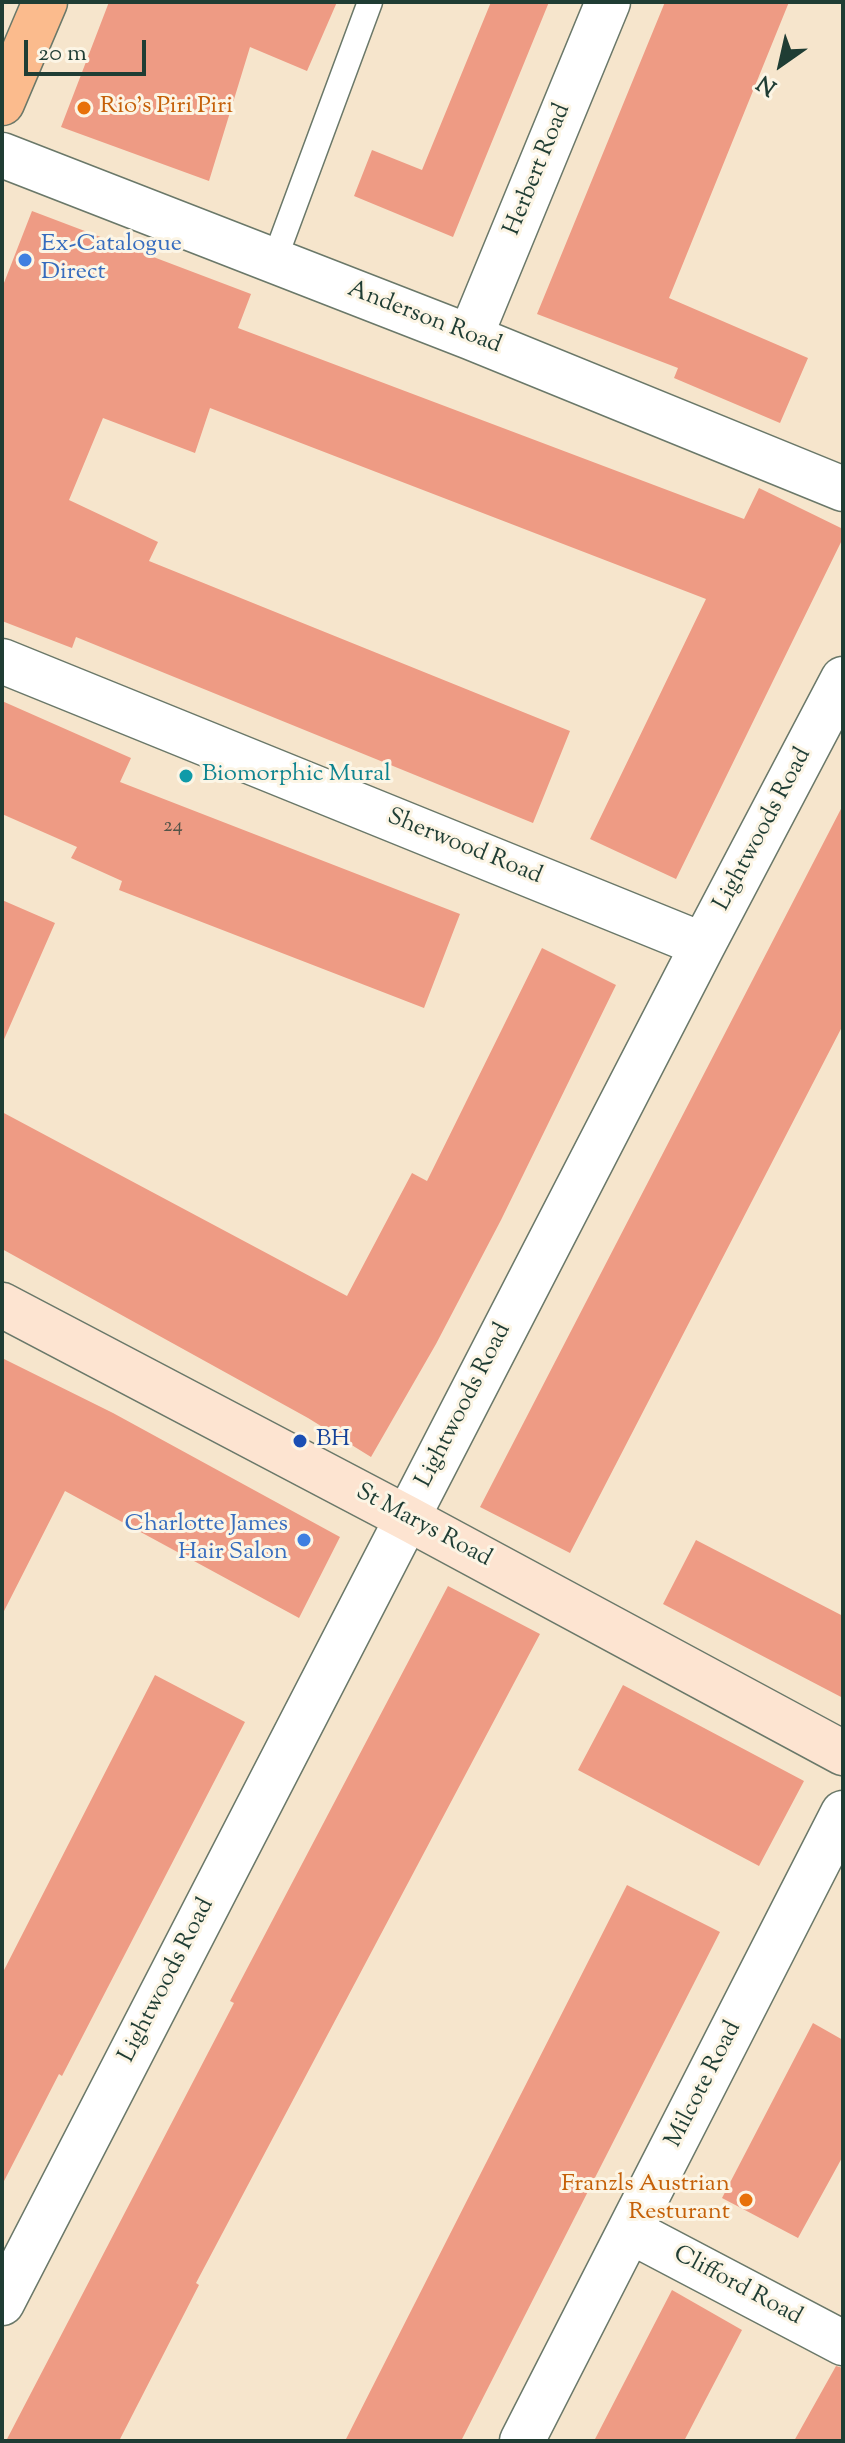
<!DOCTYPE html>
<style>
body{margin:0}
#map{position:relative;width:845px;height:2443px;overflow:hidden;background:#f6e5cc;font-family:"Sorts Mill Goudy",serif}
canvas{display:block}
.frame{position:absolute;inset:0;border:4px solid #1f3d34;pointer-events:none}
.north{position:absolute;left:741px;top:24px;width:80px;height:80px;-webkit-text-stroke:6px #fcf5e5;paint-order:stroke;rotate:214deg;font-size:22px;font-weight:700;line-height:32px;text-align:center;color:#1f3d34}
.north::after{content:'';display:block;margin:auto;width:28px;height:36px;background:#1f3d34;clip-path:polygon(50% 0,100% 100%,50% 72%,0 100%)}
.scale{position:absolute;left:24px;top:40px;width:122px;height:36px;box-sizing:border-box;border:4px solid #1f3d34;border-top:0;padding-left:10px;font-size:24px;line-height:28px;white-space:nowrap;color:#1f3d34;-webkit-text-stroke:6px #fcf5e5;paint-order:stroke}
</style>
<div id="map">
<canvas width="845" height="2443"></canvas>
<div class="frame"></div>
<div class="north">N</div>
<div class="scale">20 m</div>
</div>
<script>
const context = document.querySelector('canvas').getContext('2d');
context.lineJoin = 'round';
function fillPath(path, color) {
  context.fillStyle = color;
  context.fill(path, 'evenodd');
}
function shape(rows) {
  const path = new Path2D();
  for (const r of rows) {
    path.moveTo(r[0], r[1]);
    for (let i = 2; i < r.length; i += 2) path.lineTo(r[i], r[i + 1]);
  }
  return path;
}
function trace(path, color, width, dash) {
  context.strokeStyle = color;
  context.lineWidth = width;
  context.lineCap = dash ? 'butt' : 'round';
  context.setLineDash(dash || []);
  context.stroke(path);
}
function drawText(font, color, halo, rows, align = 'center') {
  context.font = font + ' "Sorts Mill Goudy",serif';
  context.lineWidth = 6;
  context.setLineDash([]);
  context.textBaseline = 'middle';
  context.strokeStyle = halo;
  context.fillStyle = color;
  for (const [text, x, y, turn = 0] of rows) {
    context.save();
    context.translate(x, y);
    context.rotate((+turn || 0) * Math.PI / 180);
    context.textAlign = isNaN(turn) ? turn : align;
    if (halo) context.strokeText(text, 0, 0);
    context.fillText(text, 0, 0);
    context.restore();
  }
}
fillPath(shape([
 [109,2,337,2,307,71,250,47,209,181,61,127],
 [491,2,549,2,453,237,354,196,372,150,422,170],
 [665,2,789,2,669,298,808,358,780,423,674,378,678,368,537,314],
 [32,211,251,294,238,328,744,519,759,488,843,529,843,538,676,879,590,839,706,599,210,408,195,453,103,418,69,500,158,542,149,561,570,731,533,823,76,637,72,648,2,621,2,288],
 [2,701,131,758,120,782,460,914,424,1008,119,890,122,881,71,858,77,847,2,814],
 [843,805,843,1025,570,1553,480,1507],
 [2,900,55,923,2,1044],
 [542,948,616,985,501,1220,436,1344,371,1457,308,1418,2,1249,2,1112,347,1296,412,1173,427,1181],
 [2,1358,113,1413,340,1537,299,1618,65,1491,2,1615],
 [696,1540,843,1616,843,1698,663,1604],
 [448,1586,540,1634,196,2283,199,2285,119,2441,6,2441,234,2003,230,2001],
 [155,1675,245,1722,62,2076,59,2074,2,2185,2,1974],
 [623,1685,804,1781,759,1866,578,1770],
 [627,1885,720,1932,461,2441,345,2441],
 [813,2023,843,2040,843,2156,798,2238,722,2198],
 [672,2290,742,2330,684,2441,594,2441],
 [836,2366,843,2368,843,2441,794,2441]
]), '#ee9b84');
const lane = shape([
 [274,261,370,2]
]);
const street = shape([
 [2,155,470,337,843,489],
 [470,337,608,2],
 [2,661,703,945],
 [630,2231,843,2343],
 [2,2303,703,945,843,679],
 [522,2441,843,1813]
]);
const secondary = shape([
 [2,1305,407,1518,843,1753]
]);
const primary = shape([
 [2,103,45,2]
]);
trace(lane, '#6a7869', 27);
trace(street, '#6a7869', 47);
trace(secondary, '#6a7869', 47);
trace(primary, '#6a7869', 47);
trace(lane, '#fff', 24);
trace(street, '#fff', 44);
trace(secondary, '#fde4d1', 44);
trace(primary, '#fbbb8d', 44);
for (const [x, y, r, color] of [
 [84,108,8,"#e8710a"],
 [25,260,8,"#3f7fe0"],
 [186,776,8,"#0f9aa8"],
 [300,1441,8,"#1a4fb4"],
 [304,1540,8,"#3f7fe0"],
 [746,2200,8,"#e8710a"]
]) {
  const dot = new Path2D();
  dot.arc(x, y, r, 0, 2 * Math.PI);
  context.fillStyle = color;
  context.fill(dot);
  trace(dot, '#fcf5e5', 3);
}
drawText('20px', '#535448', null, [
 ["24",173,828]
]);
drawText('24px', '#c56008', '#fcf5e5', [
 ["Rio's Piri Piri",100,108],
 ["Franzls Austrian",730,2186,"right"],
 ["Resturant",730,2214,"right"]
], 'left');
drawText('24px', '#1f3d34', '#fcf5e5', [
 ["Herbert Road",539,170,-68],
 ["Anderson Road",424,319,21],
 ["Lightwoods Road",764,830,-62],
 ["Sherwood Road",464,848,22],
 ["Lightwoods Road",465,1406,-63],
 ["St Marys Road",423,1527,28],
 ["Lightwoods Road",168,1981,-63],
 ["Milcote Road",705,2085,-63],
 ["Clifford Road",737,2287,28]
]);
drawText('24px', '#366cbe', '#fcf5e5', [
 ["Ex-Catalogue",41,246],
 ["Direct",41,274],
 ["Charlotte James",288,1526,"right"],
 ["Hair Salon",288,1554,"right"]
], 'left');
drawText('24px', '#0d838f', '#fcf5e5', [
 ["Biomorphic Mural",202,776]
], 'left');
drawText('24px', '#164399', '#fcf5e5', [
 ["BH",316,1441]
], 'left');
</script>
